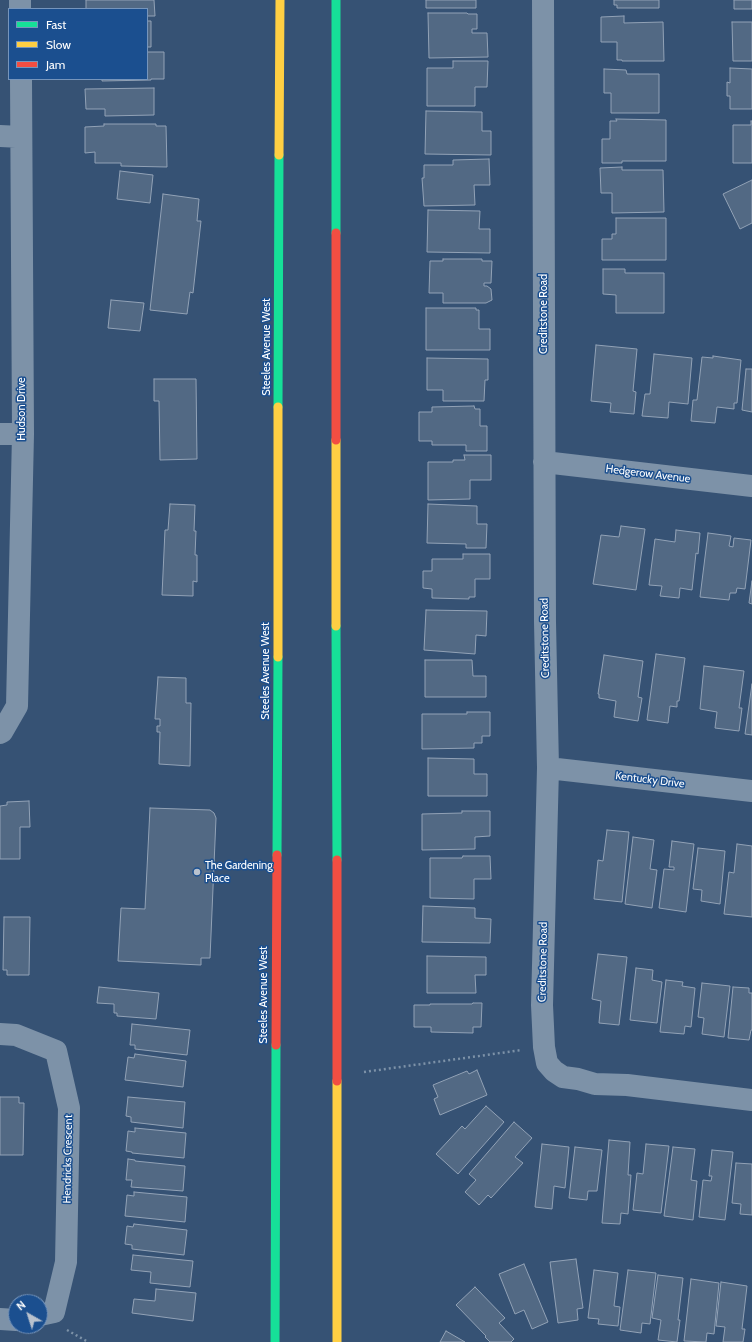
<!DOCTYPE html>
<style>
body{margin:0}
#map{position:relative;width:752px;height:1342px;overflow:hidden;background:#365274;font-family:Cabin,sans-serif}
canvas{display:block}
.legend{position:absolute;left:8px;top:8px;width:140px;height:72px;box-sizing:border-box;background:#1b4f8f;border:1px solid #7695bc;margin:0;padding:5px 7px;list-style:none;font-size:12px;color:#fff}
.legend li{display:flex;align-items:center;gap:8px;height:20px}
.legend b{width:20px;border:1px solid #7695bc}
.north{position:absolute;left:8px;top:1294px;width:40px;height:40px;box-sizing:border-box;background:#1b4f8f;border:1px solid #7695bc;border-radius:50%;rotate:321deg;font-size:11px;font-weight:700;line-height:16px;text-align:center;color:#fff}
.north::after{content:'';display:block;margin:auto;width:14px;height:18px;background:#b9c2ce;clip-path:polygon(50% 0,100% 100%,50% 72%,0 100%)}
</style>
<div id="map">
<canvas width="752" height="1342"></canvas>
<ul class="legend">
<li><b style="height:5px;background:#16e098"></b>Fast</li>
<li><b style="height:5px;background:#ffcf43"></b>Slow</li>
<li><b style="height:5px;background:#f24e42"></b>Jam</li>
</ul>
<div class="north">N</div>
</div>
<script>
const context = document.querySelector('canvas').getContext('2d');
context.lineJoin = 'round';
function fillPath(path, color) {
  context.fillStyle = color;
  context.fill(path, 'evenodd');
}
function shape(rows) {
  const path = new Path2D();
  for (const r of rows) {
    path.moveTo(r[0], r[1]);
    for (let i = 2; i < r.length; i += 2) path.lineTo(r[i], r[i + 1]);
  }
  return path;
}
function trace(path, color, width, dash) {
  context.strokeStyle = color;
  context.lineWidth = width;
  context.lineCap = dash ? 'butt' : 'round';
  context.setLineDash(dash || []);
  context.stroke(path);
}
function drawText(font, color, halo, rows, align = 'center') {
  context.font = font + ' Cabin,sans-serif';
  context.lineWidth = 3;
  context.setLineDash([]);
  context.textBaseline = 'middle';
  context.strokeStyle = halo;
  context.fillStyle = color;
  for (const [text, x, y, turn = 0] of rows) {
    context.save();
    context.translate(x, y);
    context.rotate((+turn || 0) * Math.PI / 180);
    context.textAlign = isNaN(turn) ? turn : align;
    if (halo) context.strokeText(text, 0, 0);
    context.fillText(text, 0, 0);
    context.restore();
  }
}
const building = shape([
 [86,0,154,0,155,16,147,16,147,9,86,9,86,0],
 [426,0,476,0,476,8,426,8,426,0],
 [614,0,659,0,659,8,617,8,617,5,614,5,614,0],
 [734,0,752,0,752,9,734,9,734,0],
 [428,13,467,13,468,14,477,14,477,29,472,29,472,33,487,33,488,57,429,58,428,13],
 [624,16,624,23,663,22,664,61,622,61,622,60,617,60,617,42,601,42,601,17,624,16],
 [147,21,151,21,151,47,147,47,147,21],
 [732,22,752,22,752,61,733,61,732,22],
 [147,52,164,52,164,79,151,79,151,80,102,81,102,79,147,79,147,52],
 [453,61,488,61,487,87,475,87,475,106,427,106,427,68,453,68,453,61],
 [730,68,752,69,752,109,730,109,730,96,727,96,727,82,730,83,730,68],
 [604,69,626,70,627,74,659,74,659,113,611,113,611,93,604,93,604,69],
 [154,88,154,115,105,116,105,109,86,109,85,89,154,88],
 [426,111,482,112,482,131,491,131,491,155,425,154,426,111],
 [616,119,666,120,666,161,622,161,622,163,602,163,602,139,610,139,610,121,617,121,616,119],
 [751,121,752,121,752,163,733,163,733,125,751,125,751,121],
 [104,124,156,124,156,126,166,126,167,167,121,166,121,163,95,163,95,152,85,153,85,127,104,126,104,124],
 [489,159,490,185,474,185,475,205,424,206,422,178,424,178,424,165,453,165,453,160,489,159],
 [622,167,622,170,663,170,664,212,612,213,612,193,601,193,600,168,622,167],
 [120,171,153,175,150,203,117,199,120,171],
 [752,180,752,223,740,229,723,194,752,180],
 [163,194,199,199,197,221,201,221,193,293,190,292,187,314,150,310,163,194],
 [428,210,480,211,479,229,490,229,490,253,427,252,428,210],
 [616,218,666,218,666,260,602,260,602,239,612,239,612,234,616,234,616,218],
 [443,259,482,259,482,261,492,261,491,283,484,283,484,286,487,286,491,289,492,300,486,303,443,303,443,293,429,293,430,261,443,261,443,259],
 [603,269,625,269,625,273,664,273,664,313,616,313,616,295,603,294,603,269],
 [111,300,144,303,140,331,108,328,111,300],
 [426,308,476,308,476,310,479,310,479,329,490,329,490,350,426,350,426,308],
 [596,345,637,349,633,391,636,392,634,414,610,412,611,403,591,401,596,345],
 [654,354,692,358,688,404,669,402,668,418,642,416,645,394,650,394,654,354],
 [713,356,741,360,737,403,734,403,734,409,717,407,715,423,691,421,693,400,697,400,702,357,713,358,713,356],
 [427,358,488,359,488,380,485,380,484,401,443,401,443,390,427,390,427,358],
 [746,369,752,369,752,412,742,410,746,369],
 [154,379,196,379,197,459,160,460,159,401,154,401,154,379],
 [474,406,475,409,480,409,480,426,487,426,487,451,466,451,466,445,432,445,432,441,419,441,419,412,432,412,432,407,474,406],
 [464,455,491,455,491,480,470,480,470,499,428,500,428,462,453,462,453,460,465,460,464,455],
 [170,504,195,505,194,531,196,531,195,555,197,555,197,582,193,581,193,596,162,595,165,530,168,530,170,504],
 [428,504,477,506,477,524,487,524,486,548,466,548,466,544,427,543,428,504],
 [621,526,645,529,636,590,593,584,601,535,619,537,621,526],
 [676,530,700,533,698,554,696,553,692,590,680,588,679,598,660,596,662,586,649,585,655,539,675,542,676,530],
 [708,533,731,536,729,546,733,547,734,538,751,540,745,589,737,588,736,593,730,593,729,600,700,597,708,533],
 [463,554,490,554,490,579,475,579,475,597,469,597,469,599,432,598,432,589,423,588,423,571,432,571,432,559,463,559,463,554],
 [752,581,752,604,749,603,752,581],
 [426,610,487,611,486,636,476,635,475,654,424,650,426,610],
 [656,654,685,658,679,701,677,701,677,707,670,706,668,723,647,720,656,654],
 [604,655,643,661,638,697,642,698,638,721,614,717,616,701,599,698,599,694,598,694,604,655],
 [425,660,472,660,473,676,486,676,486,697,425,697,425,660],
 [704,666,744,671,739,708,742,708,739,731,715,728,717,712,700,709,704,666],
 [158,677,186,678,186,703,191,703,190,766,159,764,160,732,157,732,157,726,160,726,160,719,155,719,158,677],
 [752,684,752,735,745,734,752,684],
 [467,712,490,712,490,736,482,736,482,743,474,743,474,748,422,749,422,714,467,714,467,712],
 [428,758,474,759,474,774,487,774,487,796,428,796,428,758],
 [29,801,30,827,20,827,20,859,0,859,0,806,7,805,7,802,29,801],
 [150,808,210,810,214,813,216,818,210,958,201,958,201,965,118,961,121,908,145,909,150,808],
 [462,811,490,811,490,836,475,837,475,849,422,850,422,814,462,813,462,811],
 [607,830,629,832,622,902,594,899,598,860,603,861,607,830],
 [633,837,654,840,650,869,657,870,652,908,625,904,633,837],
 [672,841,694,844,686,912,659,908,664,869,674,870,674,867,669,867,672,841],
 [737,844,752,846,752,917,724,914,729,872,734,873,737,844],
 [698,848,725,851,720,904,701,901,702,890,693,889,698,848],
 [463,856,490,856,491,879,474,879,474,899,430,898,430,858,462,858,463,856],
 [423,906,475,908,475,918,491,919,490,943,422,942,423,906],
 [4,917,30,917,29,975,7,975,7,970,3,970,4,917],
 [598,954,627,957,619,1025,599,1023,601,1001,592,999,598,954],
 [427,956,486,957,486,975,475,975,476,993,427,993,427,956],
 [636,968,653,970,652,980,662,982,657,1023,630,1020,636,968],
 [666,980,683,982,682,986,695,988,691,1027,685,1026,684,1034,660,1032,666,980],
 [702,983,730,986,724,1037,702,1034,704,1018,698,1017,702,983],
 [99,987,159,993,156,1019,117,1016,117,1013,114,1013,114,1004,97,1003,99,987],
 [733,987,749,988,749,993,752,993,752,1030,751,1030,749,1040,728,1038,733,987],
 [473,1003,482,1003,481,1027,473,1027,473,1033,431,1032,431,1027,414,1027,414,1005,430,1005,430,1004,472,1004,473,1003],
 [132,1024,190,1030,187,1055,135,1049,135,1045,130,1045,132,1024],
 [135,1054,186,1061,183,1087,125,1080,128,1057,134,1058,135,1054],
 [477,1070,487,1095,440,1115,434,1099,438,1097,433,1085,467,1071,469,1074,477,1070],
 [0,1097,19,1097,19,1103,24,1103,23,1155,0,1155,0,1097],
 [128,1097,185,1102,183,1128,131,1122,131,1117,126,1116,128,1097],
 [486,1106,504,1122,458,1174,436,1154,462,1126,465,1129,486,1106],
 [514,1122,532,1138,515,1157,523,1163,491,1198,488,1195,479,1205,465,1192,476,1180,469,1174,514,1122],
 [135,1128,186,1133,184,1158,132,1153,132,1152,126,1151,128,1131,135,1132,135,1128],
 [609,1140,630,1142,628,1175,631,1175,628,1214,621,1213,620,1224,602,1223,609,1140],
 [542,1144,569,1147,565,1188,554,1186,552,1209,535,1207,542,1144],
 [646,1144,669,1146,661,1213,633,1210,637,1173,643,1174,646,1144],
 [575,1147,602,1150,597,1191,588,1191,587,1200,569,1198,575,1147],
 [673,1147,695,1149,691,1180,697,1181,693,1220,664,1216,673,1147],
 [712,1150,733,1152,725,1220,699,1217,703,1180,711,1181,712,1176,709,1176,712,1150],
 [128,1159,135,1160,135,1161,185,1166,183,1191,131,1187,132,1180,126,1180,128,1159],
 [736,1163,752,1164,752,1215,740,1214,741,1204,732,1203,736,1163],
 [134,1192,187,1197,185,1222,125,1216,127,1195,134,1196,134,1192],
 [134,1224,187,1230,184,1255,132,1249,132,1245,125,1244,127,1226,133,1227,134,1224],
 [133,1255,193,1261,190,1287,150,1283,151,1272,131,1270,133,1255],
 [576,1259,583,1308,577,1309,578,1320,558,1323,550,1262,576,1259],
 [524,1264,548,1322,532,1329,524,1310,515,1314,499,1274,524,1264],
 [594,1270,618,1273,614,1306,620,1307,618,1326,598,1324,599,1319,588,1318,594,1270],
 [628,1270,656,1273,650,1324,642,1323,641,1333,620,1330,628,1270],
 [658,1275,683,1278,678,1320,680,1320,677,1342,658,1340,661,1320,652,1318,658,1275],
 [691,1279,719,1283,714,1334,707,1333,706,1342,684,1341,691,1279],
 [721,1282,747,1286,742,1329,745,1329,743,1342,723,1342,725,1327,716,1326,721,1282],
 [475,1287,505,1318,499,1323,514,1339,511,1342,490,1342,485,1337,486,1336,456,1305,475,1287],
 [156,1289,196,1293,193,1321,132,1313,134,1299,155,1301,156,1289],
 [446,1331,465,1342,440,1342,446,1331]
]);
fillPath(building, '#526984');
trace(building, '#92a2b6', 1);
trace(shape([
 [364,1072,522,1050],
 [67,1330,88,1342]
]), '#7d92a8', 2.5, [2, 3]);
trace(shape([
 [20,0,20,9],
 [543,0,545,622,548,768,542,1005,544,1047,547,1063,554,1071,563,1077,578,1079,595,1084,627,1085,752,1100],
 [0,136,21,137],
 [0,434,23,434],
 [544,462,752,486],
 [0,733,2,732,17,706,23,434,21,79],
 [548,768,752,791],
 [0,1034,16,1035,56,1051,69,1108,66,1262,54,1312,40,1315],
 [0,1319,16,1320]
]), '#7d92a8', 22);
trace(shape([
 [336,0,336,233],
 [278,407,279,155],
 [336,626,337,860],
 [277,855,278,657],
 [275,1342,276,1045]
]), '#16e098', 9);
trace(shape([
 [279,155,280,0],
 [336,440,336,626],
 [278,657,278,407],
 [337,1081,337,1342]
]), '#ffcf43', 9);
trace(shape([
 [336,233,336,440],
 [337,860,337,1081],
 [276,1045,277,855]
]), '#f24e42', 9);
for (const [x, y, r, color] of [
 [197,872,4,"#b9c2ce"]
]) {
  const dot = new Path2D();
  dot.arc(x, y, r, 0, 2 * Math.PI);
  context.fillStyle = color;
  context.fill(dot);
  trace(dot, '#1b4f8f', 1.5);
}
drawText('11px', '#fff', '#1b4f8f', [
 ["Creditstone Road",544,314,-90],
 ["Steeles Avenue West",267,347,-90],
 ["Hudson Drive",22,409,-90],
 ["Hedgerow Avenue",648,474,7],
 ["Creditstone Road",545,638,-91],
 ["Steeles Avenue West",266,671,-90],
 ["Kentucky Drive",650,780,7],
 ["Creditstone Road",543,962,-89],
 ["Steeles Avenue West",264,995,-90],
 ["Hendricks Crescent",68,1159,-89]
]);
drawText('11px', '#fff', '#1b4f8f', [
 ["The Gardening",205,866],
 ["Place",205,879]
], 'left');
</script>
